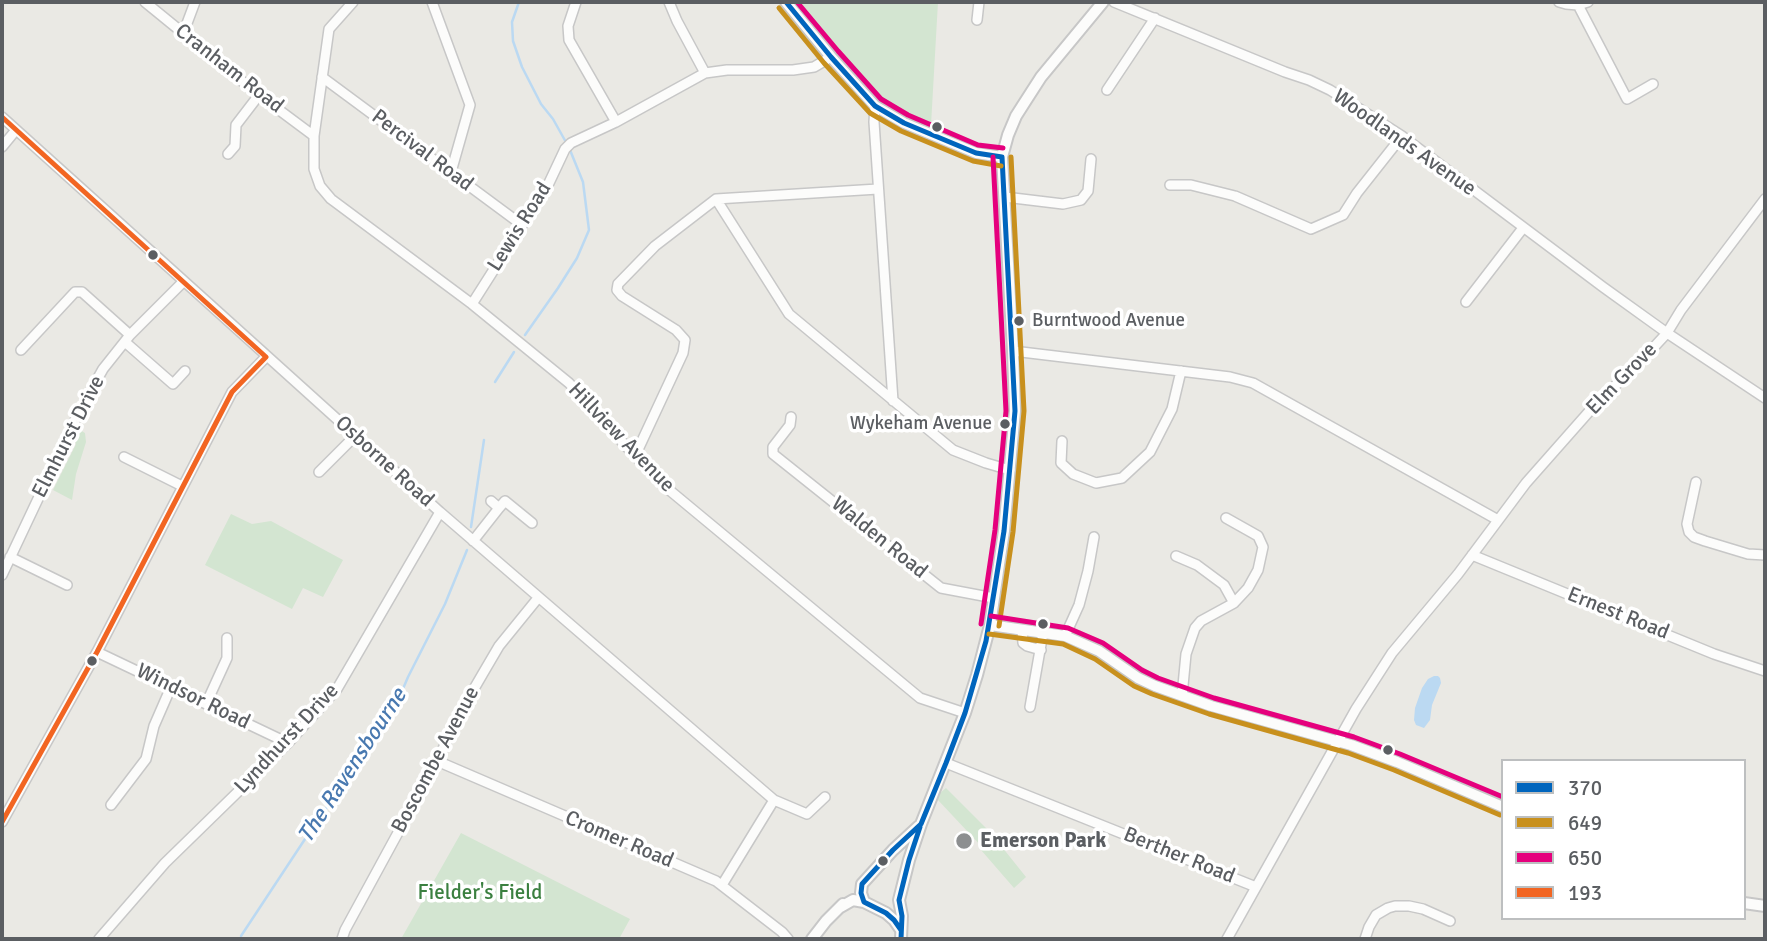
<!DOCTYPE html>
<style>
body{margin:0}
#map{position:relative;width:1767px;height:941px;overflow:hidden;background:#eae9e4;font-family:Signika,sans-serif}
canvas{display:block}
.frame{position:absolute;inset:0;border:4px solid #5b5e62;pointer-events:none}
.legend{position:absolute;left:1501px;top:759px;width:245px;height:161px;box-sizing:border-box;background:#fff;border:2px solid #bdbfc0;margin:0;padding:9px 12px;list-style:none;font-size:21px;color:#5b5e62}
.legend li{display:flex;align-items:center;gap:14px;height:35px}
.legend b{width:35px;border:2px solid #bdbfc0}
</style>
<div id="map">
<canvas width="1767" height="941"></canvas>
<div class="frame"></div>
<ul class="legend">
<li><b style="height:9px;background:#0065bd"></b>370</li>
<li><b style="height:9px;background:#c8901d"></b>649</li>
<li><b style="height:9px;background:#e5007d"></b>650</li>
<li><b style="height:9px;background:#f26522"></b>193</li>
</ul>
</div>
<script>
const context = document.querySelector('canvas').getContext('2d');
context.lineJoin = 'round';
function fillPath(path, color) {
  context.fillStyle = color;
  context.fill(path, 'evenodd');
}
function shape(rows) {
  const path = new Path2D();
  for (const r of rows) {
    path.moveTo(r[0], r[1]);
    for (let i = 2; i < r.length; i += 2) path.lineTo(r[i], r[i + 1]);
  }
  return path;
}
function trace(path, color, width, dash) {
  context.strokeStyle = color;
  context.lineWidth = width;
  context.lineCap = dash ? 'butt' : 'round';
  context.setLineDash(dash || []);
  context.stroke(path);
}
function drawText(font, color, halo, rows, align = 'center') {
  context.font = font + ' Signika,sans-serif';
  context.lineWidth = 7;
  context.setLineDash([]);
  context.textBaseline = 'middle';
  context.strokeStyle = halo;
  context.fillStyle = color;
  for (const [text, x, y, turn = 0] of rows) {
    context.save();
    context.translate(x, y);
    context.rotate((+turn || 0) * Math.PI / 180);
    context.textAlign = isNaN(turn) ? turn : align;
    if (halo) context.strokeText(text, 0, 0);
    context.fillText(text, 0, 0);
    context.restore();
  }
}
fillPath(shape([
 [796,2,938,2,931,125,881,98,861,81,836,53],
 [80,430,85,433,86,442,76,474,72,500,53,490,76,444,75,441],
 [231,514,252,524,271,521,343,560,323,597,303,588,292,609,205,565],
 [946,788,990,832,1026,877,1014,888,981,850,983,848,937,799,940,793],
 [461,833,630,919,619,939,401,939]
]), '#d3e5d1');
fillPath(shape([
 [1434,676,1438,676,1440,678,1441,683,1432,705,1430,720,1424,728,1416,725,1414,720,1415,708,1422,688,1428,679]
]), '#bbd9f2');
trace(shape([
 [519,2,512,22,513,41,522,67,541,104,553,119,567,144],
 [525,335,558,288,577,258,589,230,583,182,570,150],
 [495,382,514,352],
 [471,527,484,440],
 [241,936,309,833,394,710,408,677,445,604,467,550]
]), '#bbd9f2', 2.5);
const minor = shape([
 [145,2,259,95,314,136],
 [353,2,329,29,314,136,314,169,320,186,331,199,472,304,569,383,635,456,668,489,920,698,965,713],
 [432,2,470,105,451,172],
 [576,2,568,26,569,40,616,122],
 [669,2,677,21,705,73],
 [1114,2,1285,72,1309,80,1330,90,1402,136,1603,287,1667,333,1765,398],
 [1559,2,1566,4,1578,5,1588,2],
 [1578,5,1627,99,1653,84],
 [977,20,979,2],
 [183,34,195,2],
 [322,77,522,225],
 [1107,90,1155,18],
 [875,106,874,122,893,401],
 [2,117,440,512,774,800,807,814,825,797],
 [2,147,16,130],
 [228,154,235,146,236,125,259,95],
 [1170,185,1191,185,1235,196,1311,229,1343,215,1357,193,1402,136],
 [1005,197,1063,204,1081,200,1088,191,1091,159],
 [716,199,789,314,953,450,986,463,1010,470],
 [1466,302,1523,228],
 [472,304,549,183,565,149,571,143,616,122,705,73,727,70,793,70,814,67,831,57],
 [125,342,173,384,185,371],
 [21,350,75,292,82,292,130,335],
 [1013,351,1230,377,1253,383,1498,520],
 [791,417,790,425,773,447,773,454,941,588,994,598],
 [1062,441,1061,463,1073,474,1096,483,1122,478,1150,452,1172,409,1181,371],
 [635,456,683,353,685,340,676,330,622,296,617,290,618,284,655,246,716,199,878,189],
 [124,457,182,486],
 [319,472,355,436],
 [1696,482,1687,524,1689,532,1694,537,1705,541,1748,554,1765,555],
 [491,501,499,508,505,501,532,523],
 [473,541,499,508],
 [1472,555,1714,654,1765,671],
 [1176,556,1197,565,1224,585,1234,603],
 [10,557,67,585],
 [2,575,79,412,103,369,130,335,183,282],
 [1022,630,1023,643,1027,646,1041,650],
 [1065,636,1079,605,1088,571,1094,537],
 [97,652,288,743],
 [1182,696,1186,654,1195,628,1201,621,1234,603,1248,588,1258,570,1263,547,1258,536,1226,518],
 [206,704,227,658,227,638],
 [1030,707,1043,633],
 [437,761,716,881,782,932,788,939],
 [946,763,1256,887],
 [111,805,146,759,154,726,171,687],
 [2,822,97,652,232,392,266,357],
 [722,885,774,800],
 [99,939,165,863,288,743,337,689,440,512],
 [342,939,345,930,437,761,464,706,482,675,499,646,538,598],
 [1227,939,1356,709,1392,653,1458,574,1526,483,1594,406,1642,360,1667,333,1681,310,1765,199],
 [1365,939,1369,927,1376,915,1388,908,1395,906,1409,906,1423,909,1450,921]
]);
const tertiary = shape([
 [786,2,831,57,875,106,904,123,976,153,1002,157],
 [990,625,1065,636,1099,651,1138,678,1155,686,1211,706,1351,745,1397,762,1503,807],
 [864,902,861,893,862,884,893,850,919,826],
 [1744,903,1765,906],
 [839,908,853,900,864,902,886,913,894,920,901,930],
 [812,939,826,921,843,904],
 [901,939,902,916,899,900,909,860,921,824,965,713,977,675,990,625,1004,531,1015,411,1013,351,1002,157,1008,135,1016,116,1023,105,1041,77,1103,2]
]);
trace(minor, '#c7c7c7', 12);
trace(tertiary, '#c7c7c7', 14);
trace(minor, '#fcfcfb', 9);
trace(tertiary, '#fcfcfb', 10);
trace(shape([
 [786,2,831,57,875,106,904,123,976,153,1002,157],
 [901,930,894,920,886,913,864,902,861,893,862,884,893,850,921,824,946,763,965,713,986,641,1004,531,1015,411,1002,157],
 [901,939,902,916,899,900,909,860,920,827]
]), '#0065bd', 5);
trace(shape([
 [779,8,824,63,870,113,901,131,973,161,1001,166],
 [999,626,1013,532,1024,411,1011,157],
 [989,634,1063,644,1095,659,1134,686,1152,694,1209,714,1348,753,1394,770,1500,815]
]), '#c8901d', 5);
trace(shape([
 [797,2,838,51,881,99,908,115,978,145,1003,148],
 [991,616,1068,628,1103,643,1142,670,1158,678,1214,698,1354,737,1400,754,1503,797],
 [981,624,995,530,1006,411,993,157]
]), '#e5007d', 5);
trace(shape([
 [2,117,266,357],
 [2,822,97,652,232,392,266,357]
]), '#f26522', 5);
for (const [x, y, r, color] of [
 [937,127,6,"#5b5e62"],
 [153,255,6,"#5b5e62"],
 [1019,321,6,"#5b5e62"],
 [1005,424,6,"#5b5e62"],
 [1043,624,6,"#5b5e62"],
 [92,661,6,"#5b5e62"],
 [1388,750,6,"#5b5e62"],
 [964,841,9,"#8d8f90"],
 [883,861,6,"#5b5e62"]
]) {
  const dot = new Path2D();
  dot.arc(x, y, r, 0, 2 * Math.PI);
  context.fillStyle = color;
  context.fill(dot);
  trace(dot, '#fff', 2.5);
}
drawText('19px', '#5b5e62', '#fff', [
 ["Burntwood Avenue",1032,321],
 ["Wykeham Avenue",992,424,"right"]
], 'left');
drawText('21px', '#5b5e62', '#fff', [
 ["Cranham Road",229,69,38],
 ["Woodlands Avenue",1404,143,35],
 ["Percival Road",422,151,37],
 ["Lewis Road",520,227,-58],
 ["Elm Grove",1622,379,-46],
 ["Elmhurst Drive",69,437,-63],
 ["Hillview Avenue",621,438,46],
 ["Osborne Road",384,462,42],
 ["Walden Road",879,538,39],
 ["Ernest Road",1618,614,22],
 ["Windsor Road",193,697,26],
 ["Lyndhurst Drive",287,739,-47],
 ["Boscombe Avenue",436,760,-62],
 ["Cromer Road",619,840,23],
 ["Berther Road",1179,856,22]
]);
drawText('bold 21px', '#5b5e62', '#fff', [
 ["Emerson Park",980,841]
], 'left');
drawText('21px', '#3b8040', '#fff', [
 ["Fielder's Field",480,893]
]);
drawText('italic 23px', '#4979b0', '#fff', [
 ["The Ravensbourne",353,766,-57]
]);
</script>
